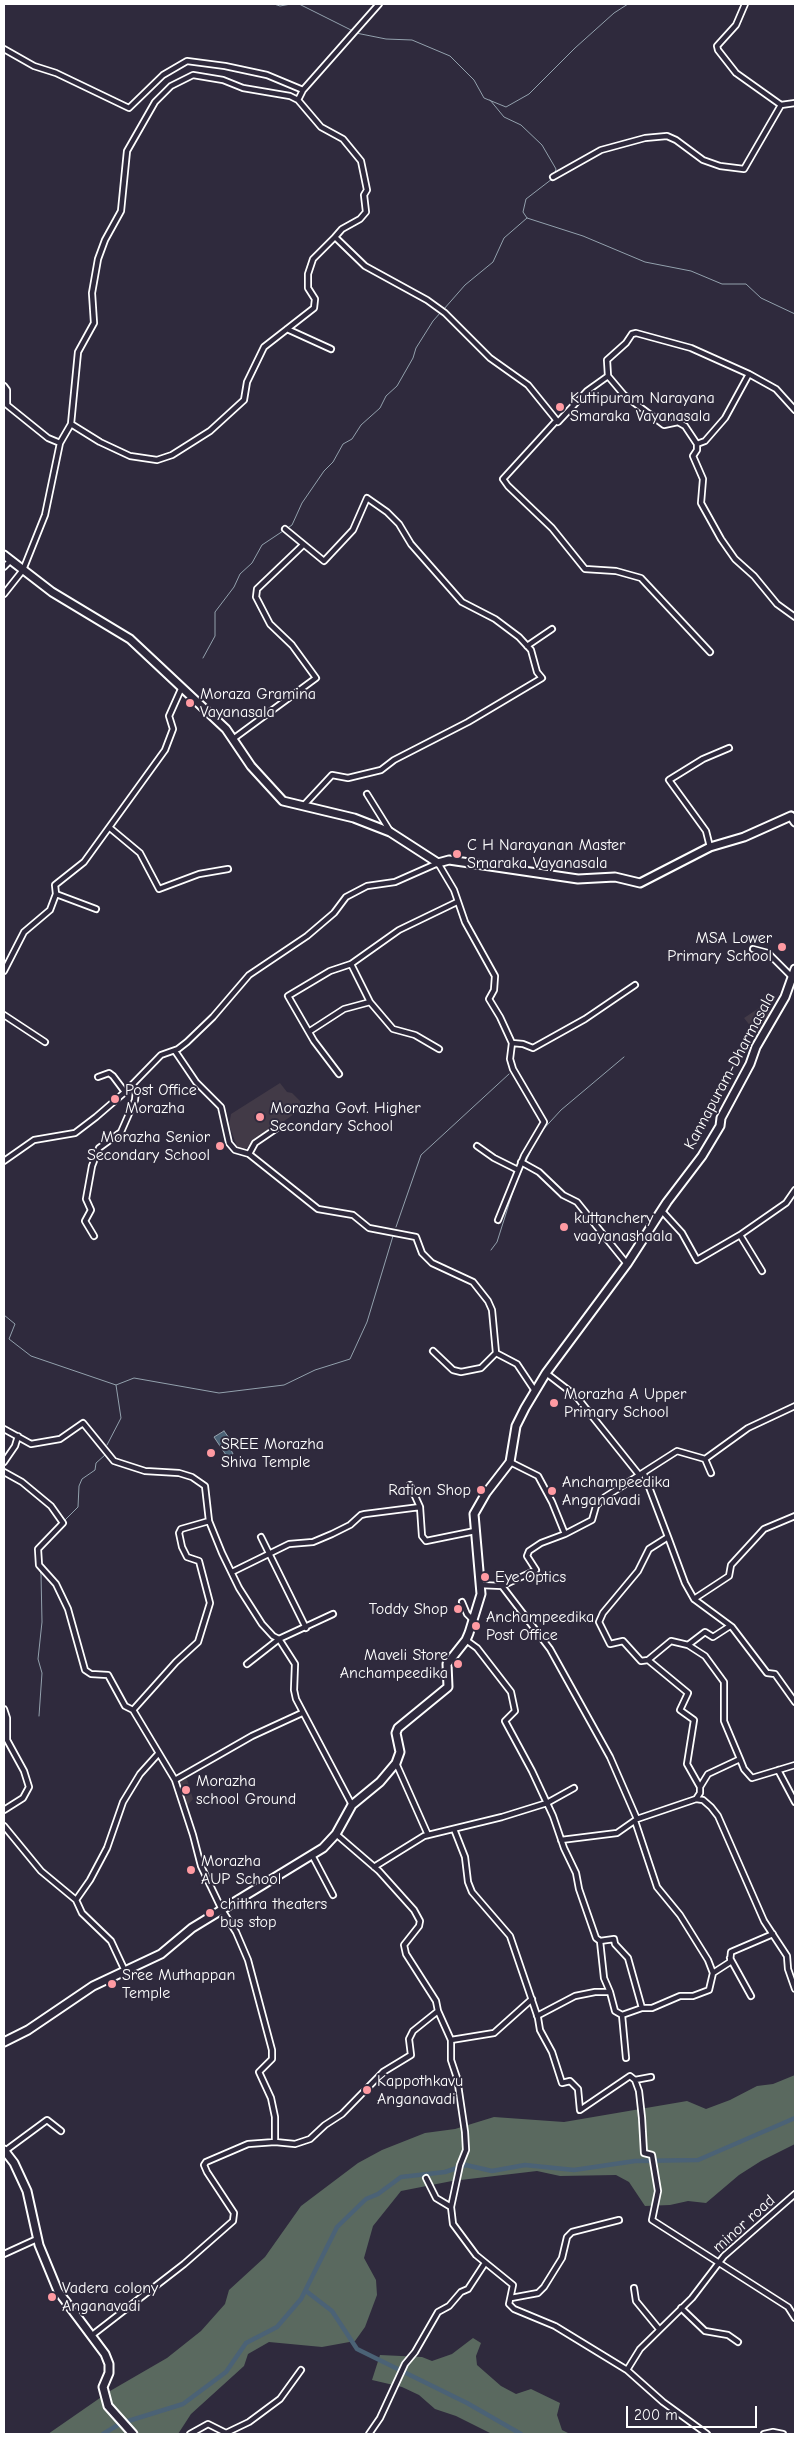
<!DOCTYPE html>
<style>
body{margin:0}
#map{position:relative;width:799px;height:2438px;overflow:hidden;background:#2f2a3d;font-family:"Comic Neue",sans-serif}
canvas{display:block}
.frame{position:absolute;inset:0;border:5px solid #fff;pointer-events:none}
.scale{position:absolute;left:626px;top:2406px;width:131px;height:22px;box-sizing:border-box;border:2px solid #fff;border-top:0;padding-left:6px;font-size:15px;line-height:18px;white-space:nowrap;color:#fff;-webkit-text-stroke:4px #2f2a3d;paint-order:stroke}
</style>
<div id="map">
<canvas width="799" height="2438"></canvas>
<div class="frame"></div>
<div class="scale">200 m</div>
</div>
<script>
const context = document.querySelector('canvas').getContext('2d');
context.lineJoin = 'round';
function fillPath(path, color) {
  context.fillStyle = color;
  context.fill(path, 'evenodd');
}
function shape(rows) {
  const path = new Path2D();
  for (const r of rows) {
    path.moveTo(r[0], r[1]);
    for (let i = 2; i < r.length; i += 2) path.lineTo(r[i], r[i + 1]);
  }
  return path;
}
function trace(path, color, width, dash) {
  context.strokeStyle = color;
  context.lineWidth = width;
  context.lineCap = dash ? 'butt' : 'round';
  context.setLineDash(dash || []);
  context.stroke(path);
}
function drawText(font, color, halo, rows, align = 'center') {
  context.font = font + ' "Comic Neue",sans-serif';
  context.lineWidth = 4;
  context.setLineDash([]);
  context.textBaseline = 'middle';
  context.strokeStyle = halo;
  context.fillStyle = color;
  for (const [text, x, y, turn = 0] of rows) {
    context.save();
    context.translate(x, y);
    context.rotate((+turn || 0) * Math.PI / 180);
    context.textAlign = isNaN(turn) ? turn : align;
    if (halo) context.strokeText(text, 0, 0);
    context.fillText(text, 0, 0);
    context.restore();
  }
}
fillPath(shape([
 [765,1004,772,1014,760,1033,756,1033,744,1018],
 [280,1083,287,1092,292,1093,300,1101,301,1109,245,1149,238,1149,229,1125,231,1114],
 [186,1776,193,1799,187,1806,179,1781]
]), '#423a47');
fillPath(shape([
 [795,2075,795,2144,761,2161,739,2175,706,2203,688,2201,670,2205,645,2206,629,2182,616,2175,560,2176,537,2171,452,2181,401,2191,373,2226,364,2258,376,2280,377,2295,365,2327,355,2341,322,2347,269,2342,248,2354,244,2366,191,2414,178,2434,48,2434,110,2391,167,2358,201,2331,225,2304,229,2290,265,2257,301,2206,358,2163,382,2150,425,2133,455,2129,494,2117,564,2122,687,2101,706,2109,730,2100,757,2086,773,2084],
 [473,2338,481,2343,476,2356,477,2365,501,2386,516,2394,531,2389,560,2403,557,2415,562,2430,570,2434,492,2434,456,2416,435,2409,419,2395,402,2387,372,2380,380,2355,422,2357,432,2361,452,2354]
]), '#5a695f');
const water = shape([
 [224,1431,234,1445,230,1448,233,1454,228,1458,214,1437,224,1431]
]);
fillPath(water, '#4b6276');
trace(water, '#93a1ad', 1);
trace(shape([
 [274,4,280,6,291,4],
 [299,4,353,31],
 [356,33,386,39,412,40,450,56,474,80,484,98,506,107,529,94,575,48,614,13,628,4],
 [490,100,504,117,521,125,542,145,556,169,555,173],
 [552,179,526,199,523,212,527,218,583,236,645,262,691,271,722,284,746,284,761,298,795,314],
 [444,309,465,285,493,262,504,238,527,218],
 [203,658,215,636,215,612,234,587,240,574,252,563,262,545,292,525,302,503,324,471,333,462,343,444,352,439,361,425,380,408,386,396,397,386,413,358,416,348,433,321,441,312],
 [539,1134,561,1110,624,1057],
 [396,1227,421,1155,509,1074],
 [491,1250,497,1242,515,1185,534,1144],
 [4,1315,15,1324,9,1339,31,1356,116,1385,134,1378,219,1393,284,1385,315,1370,350,1359,367,1322,393,1236],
 [107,1445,121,1418,116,1385],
 [64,1521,78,1507,79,1486,82,1479,95,1470,96,1463,105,1455],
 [48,1536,60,1523],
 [39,1568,41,1574,42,1622,38,1659,42,1673,39,1716]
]), '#93a1ad', 1);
trace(shape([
 [306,2291,332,2311,357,2349,467,2403,521,2434],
 [125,2422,183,2404,226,2372,246,2343,277,2327,301,2299,337,2227,366,2199,378,2194,401,2177,445,2172,466,2165,492,2171,525,2165,574,2170,635,2161,698,2160,795,2118],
 [103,2434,118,2425]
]), '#4b6276', 4.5);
const street = shape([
 [745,4,736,25,717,46,718,50,736,73,781,105,795,103],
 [4,49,34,66,56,73,129,108,163,75,187,61,225,66,267,75,303,90],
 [553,177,601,150,645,138,667,136,676,140,703,160,720,166,744,169,781,105],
 [335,237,342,229,360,219,366,212,364,195,367,190,361,161,343,139,321,127,298,100,303,90,379,4],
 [287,329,331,349],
 [608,376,607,360,626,343,632,334,636,333,691,348,749,374,776,389,795,410],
 [4,386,7,390,7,405,48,438,60,443,71,424,100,442,130,456,157,460,172,455,210,431,244,400,247,382,264,347,314,308,315,299,308,288,308,274,313,259,335,237,365,266,427,300,445,313,490,358,528,385,558,422,587,391,608,376,624,395,664,425,678,422,685,426,697,444,697,450,693,456,703,479,701,503,721,539,735,559,754,576,777,604,795,617],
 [556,421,503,479,508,486,552,528,585,569,616,571,641,578,710,652],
 [71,424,78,352,94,323,92,293,98,259,105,240,121,211,127,151,155,102,171,86,193,75,223,80,243,88,290,96,298,100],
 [697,444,705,441,725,418,749,374],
 [285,529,324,561,353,530,367,498,387,512,399,524,411,544,462,602,495,619,519,637,531,650,537,672,542,678,468,722,394,760,381,770,348,778,332,775,304,805],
 [4,567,11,560],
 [4,594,23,570,45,515,60,443],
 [527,646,552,629],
 [233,739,316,678,292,645,270,624,256,597,257,589,302,546],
 [367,794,390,831],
 [110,828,140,853,159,889,199,874,228,869],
 [710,847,706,831,669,780,703,759,729,748],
 [56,894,96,909],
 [753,949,768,953,792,977],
 [351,964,370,1002,393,1029,415,1035,439,1049],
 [4,971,24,932,50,910,56,894,55,885,84,862,165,750,173,729,169,716,182,687],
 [4,1015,45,1042],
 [310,1031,344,1009,370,1002],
 [512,1043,523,1044,533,1048,585,1019,635,985],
 [175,1051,196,1082,221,1107,229,1143,235,1150,249,1154,318,1209,353,1215,369,1228,416,1237,422,1253,432,1263,473,1282,488,1301,492,1310,496,1353,517,1364,535,1391],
 [339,1074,314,1041,288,996,330,971,351,964,399,930,457,902],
 [98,1077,109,1073,113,1076,125,1092],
 [477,1146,494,1158,518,1170],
 [249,1154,255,1143,277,1128],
 [4,1161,34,1140,75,1133,96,1117,125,1092,161,1055,178,1049,187,1042,213,1017,249,975,307,936,334,913,346,897,367,886,395,882,438,863,454,890,465,922,495,976,494,990,489,999,500,1017,512,1043,510,1059,513,1069,544,1122,524,1156,498,1220],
 [521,1162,539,1172,563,1195,577,1202,627,1264],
 [661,1210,682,1233,697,1260,740,1235,786,1203,795,1190],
 [740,1235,762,1271],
 [94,1236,85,1221,91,1210,86,1199,92,1166,99,1148,121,1132,135,1100,136,1091,133,1084],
 [433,1351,453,1370,461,1372,481,1368,496,1353],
 [546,1373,576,1396,640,1476],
 [4,1429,31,1444,60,1439,83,1423,114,1461,145,1471,179,1473,192,1477,205,1486,209,1521,222,1553,239,1588,262,1624,273,1636,279,1639,295,1664,294,1690,296,1699,352,1805],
 [705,1459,711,1473],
 [4,1462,15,1446,18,1436],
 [4,1472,22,1482,51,1506,63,1523,38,1549,39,1565,56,1584,68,1609,85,1670,91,1674,108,1675,125,1706,133,1710],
 [644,1474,668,1537,649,1549,638,1571,603,1613,599,1622,610,1644,623,1641,641,1661,648,1660,671,1641,688,1645],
 [410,1485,420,1507],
 [795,1516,764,1529,731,1565,729,1576,694,1599,732,1627,767,1673,775,1674,795,1702],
 [565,1534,592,1520,596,1506,605,1497,677,1451,705,1459,748,1428,795,1406],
 [261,1537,306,1628],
 [668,1537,685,1583,694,1599],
 [232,1572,289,1544,313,1542,332,1534,350,1525,361,1515,365,1514,420,1507,422,1536,426,1541,475,1531],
 [480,1585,502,1586,550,1649,610,1757,637,1819,696,1799,703,1800,711,1807,718,1816,764,1921,787,1956,788,1969,795,1989],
 [502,1586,536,1570,527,1556,529,1551,541,1543,565,1534,552,1502,538,1476,510,1462],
 [462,1602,467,1614,472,1619],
 [466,1640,477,1648,511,1692,515,1711,505,1721,532,1771,553,1816,564,1848,576,1873,579,1889,596,1938,600,1941,614,1939,615,1944,628,1958,642,2008,652,2008,680,1996,693,1996,709,1990,713,1973,730,1962,731,1952,773,1934],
 [648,1660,688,1693,680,1710,694,1720,687,1764,700,1787],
 [247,1664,279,1639,333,1614],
 [4,1709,7,1718,7,1740,24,1771,29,1787,23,1798,4,1810],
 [740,1759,744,1769,752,1778,795,1765],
 [396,1763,428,1835],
 [778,1770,795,1802],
 [175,1780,252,1736,302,1713],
 [696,1799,700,1793,700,1787,708,1774,740,1759,724,1721,724,1682,705,1656,688,1645,705,1632,713,1637,730,1626],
 [635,1821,657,1887,680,1915,708,1960,713,1973],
 [4,1826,41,1871,76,1900,82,1913,111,1941,125,1971],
 [454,1829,465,1857,468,1882,472,1892,510,1936,538,2018,540,2030,552,2052,562,2083,570,2081,578,2089,580,2110,630,2076,635,2080,639,2091,642,2118,644,2153,652,2155,658,2191,652,2220,788,2307,795,2318],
 [561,1840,617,1833,637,1819],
 [312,1855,333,1895],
 [374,1867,424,1836,502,1817,547,1803,574,1788],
 [76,1900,90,1880,107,1848,123,1802,140,1774,158,1754],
 [600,1941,604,1978,610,1992],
 [730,1958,751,1996],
 [438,2011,451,2040,451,2060,457,2078,465,2132,466,2150,460,2165,451,2207,453,2224,476,2255,513,2285,509,2304,514,2309,555,2326,627,2370],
 [537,2016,575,1996,595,1992,610,1992,615,2011,622,2015],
 [451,2040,494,2033,532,1999],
 [626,2058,622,2015,642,2008],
 [635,2080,651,2077],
 [275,2142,295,2144,310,2139,325,2125,342,2114,383,2072,411,2055,409,2039,413,2031,438,2011,436,2001,406,1954,404,1945,419,1926,420,1921,414,1910,379,1871,336,1834],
 [5,2151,47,2120,61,2131],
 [426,2178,436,2198,451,2207],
 [4,2254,37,2239],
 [634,2288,636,2301,659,2329],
 [511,2298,538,2293,544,2287,562,2258,567,2237,572,2232,619,2220],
 [681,2308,705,2331,728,2335,738,2342],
 [91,2336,184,2264,233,2221,234,2213,207,2172,204,2165,206,2162,248,2144,275,2142,275,2117,271,2098,259,2072,272,2059,272,2050,248,1960,236,1932,222,1910,201,1866,193,1835,175,1780,133,1710,176,1662,198,1642,210,1603,199,1561,187,1557,182,1547,179,1533,181,1529,209,1521],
 [190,2434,208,2424,226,2433,249,2422,280,2399,301,2370],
 [369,2434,380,2418,405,2364,415,2352,438,2312,449,2306,461,2292,468,2289,485,2263],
 [707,2434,663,2402,627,2370,640,2349,692,2298,724,2256,795,2194],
 [764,2434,773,2432,783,2434]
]);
const secondary = shape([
 [4,555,52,592,130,639,226,729,251,766,283,801,354,818,390,832,438,863,449,860,578,879,615,877,640,883,710,847,744,837,791,816,795,822],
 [4,2042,28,2030,93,1986,161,1954,192,1928,323,1848,336,1834,352,1805,380,1782,396,1763,400,1752,396,1733,398,1728,448,1687,447,1664,466,1640,469,1633,481,1594,474,1514,486,1493,510,1462,516,1426,525,1408,546,1373,627,1264,667,1202,702,1156,720,1126,721,1118,750,1064,756,1047,785,997,795,969],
 [4,2150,14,2163,27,2191,39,2245,58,2291,105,2354,109,2364,109,2373,103,2387,108,2406,133,2434]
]);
trace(street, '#fff', 8);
trace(secondary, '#fff', 11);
trace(street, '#2f2a3d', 4.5);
trace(secondary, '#2f2a3d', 7);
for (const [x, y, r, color] of [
 [560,407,5,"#ff9aa2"],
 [190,703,5,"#ff9aa2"],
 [457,854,5,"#ff9aa2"],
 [782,947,5,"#ff9aa2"],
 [115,1099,5,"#ff9aa2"],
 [260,1117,5,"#ff9aa2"],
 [220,1146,5,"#ff9aa2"],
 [564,1227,5,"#ff9aa2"],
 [554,1403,5,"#ff9aa2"],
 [211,1453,5,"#ff9aa2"],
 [481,1490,5,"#ff9aa2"],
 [552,1491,5,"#ff9aa2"],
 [485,1577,5,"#ff9aa2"],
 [458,1609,5,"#ff9aa2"],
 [476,1626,5,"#ff9aa2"],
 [458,1664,5,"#ff9aa2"],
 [186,1790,5,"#ff9aa2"],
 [191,1870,5,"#ff9aa2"],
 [210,1913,5,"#ff9aa2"],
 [112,1984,5,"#ff9aa2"],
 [367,2090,5,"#ff9aa2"],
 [52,2297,5,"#ff9aa2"]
]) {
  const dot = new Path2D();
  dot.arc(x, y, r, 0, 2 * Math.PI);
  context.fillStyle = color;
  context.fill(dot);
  trace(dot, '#2f2a3d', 2);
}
drawText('16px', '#fff', '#2f2a3d', [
 ["Kuttipuram Narayana",570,398],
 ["Smaraka Vayanasala",570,416],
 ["Moraza Gramina",200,694],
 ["Vayanasala",200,712],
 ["C H Narayanan Master",467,845],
 ["Smaraka Vayanasala",467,863],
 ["MSA Lower",772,938,"right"],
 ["Primary School",772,956,"right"],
 ["Post Office",125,1090],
 ["Morazha",125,1108],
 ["Morazha Govt. Higher",270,1108],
 ["Secondary School",270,1126],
 ["Morazha Senior",210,1137,"right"],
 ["Secondary School",210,1155,"right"],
 ["kuttanchery",574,1218],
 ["vaayanashaala",574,1236],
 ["Morazha A Upper",564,1394],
 ["Primary School",564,1412],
 ["SREE Morazha",221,1444],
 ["Shiva Temple",221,1462],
 ["Anchampeedika",562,1482],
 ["Anganavadi",562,1500],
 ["Ration Shop",471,1490,"right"],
 ["Eye Optics",495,1577],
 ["Toddy Shop",448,1609,"right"],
 ["Anchampeedika",486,1617],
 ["Post Office",486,1635],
 ["Maveli Store",448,1655,"right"],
 ["Anchampeedika",448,1673,"right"],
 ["Morazha",196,1781],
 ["school Ground",196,1799],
 ["Morazha",201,1861],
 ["AUP School",201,1879],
 ["chithra theaters",220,1904],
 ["bus stop",220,1922],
 ["Sree Muthappan",122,1975],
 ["Temple",122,1993],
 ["Kappothkavu",377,2081],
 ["Anganavadi",377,2099],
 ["Vadera colony",62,2288],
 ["Anganavadi",62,2306]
], 'left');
drawText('16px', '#fff', '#2f2a3d', [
 ["Kannapuram-Dharmasala",730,1071,-62],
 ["minor road",744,2224,-42]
]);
</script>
